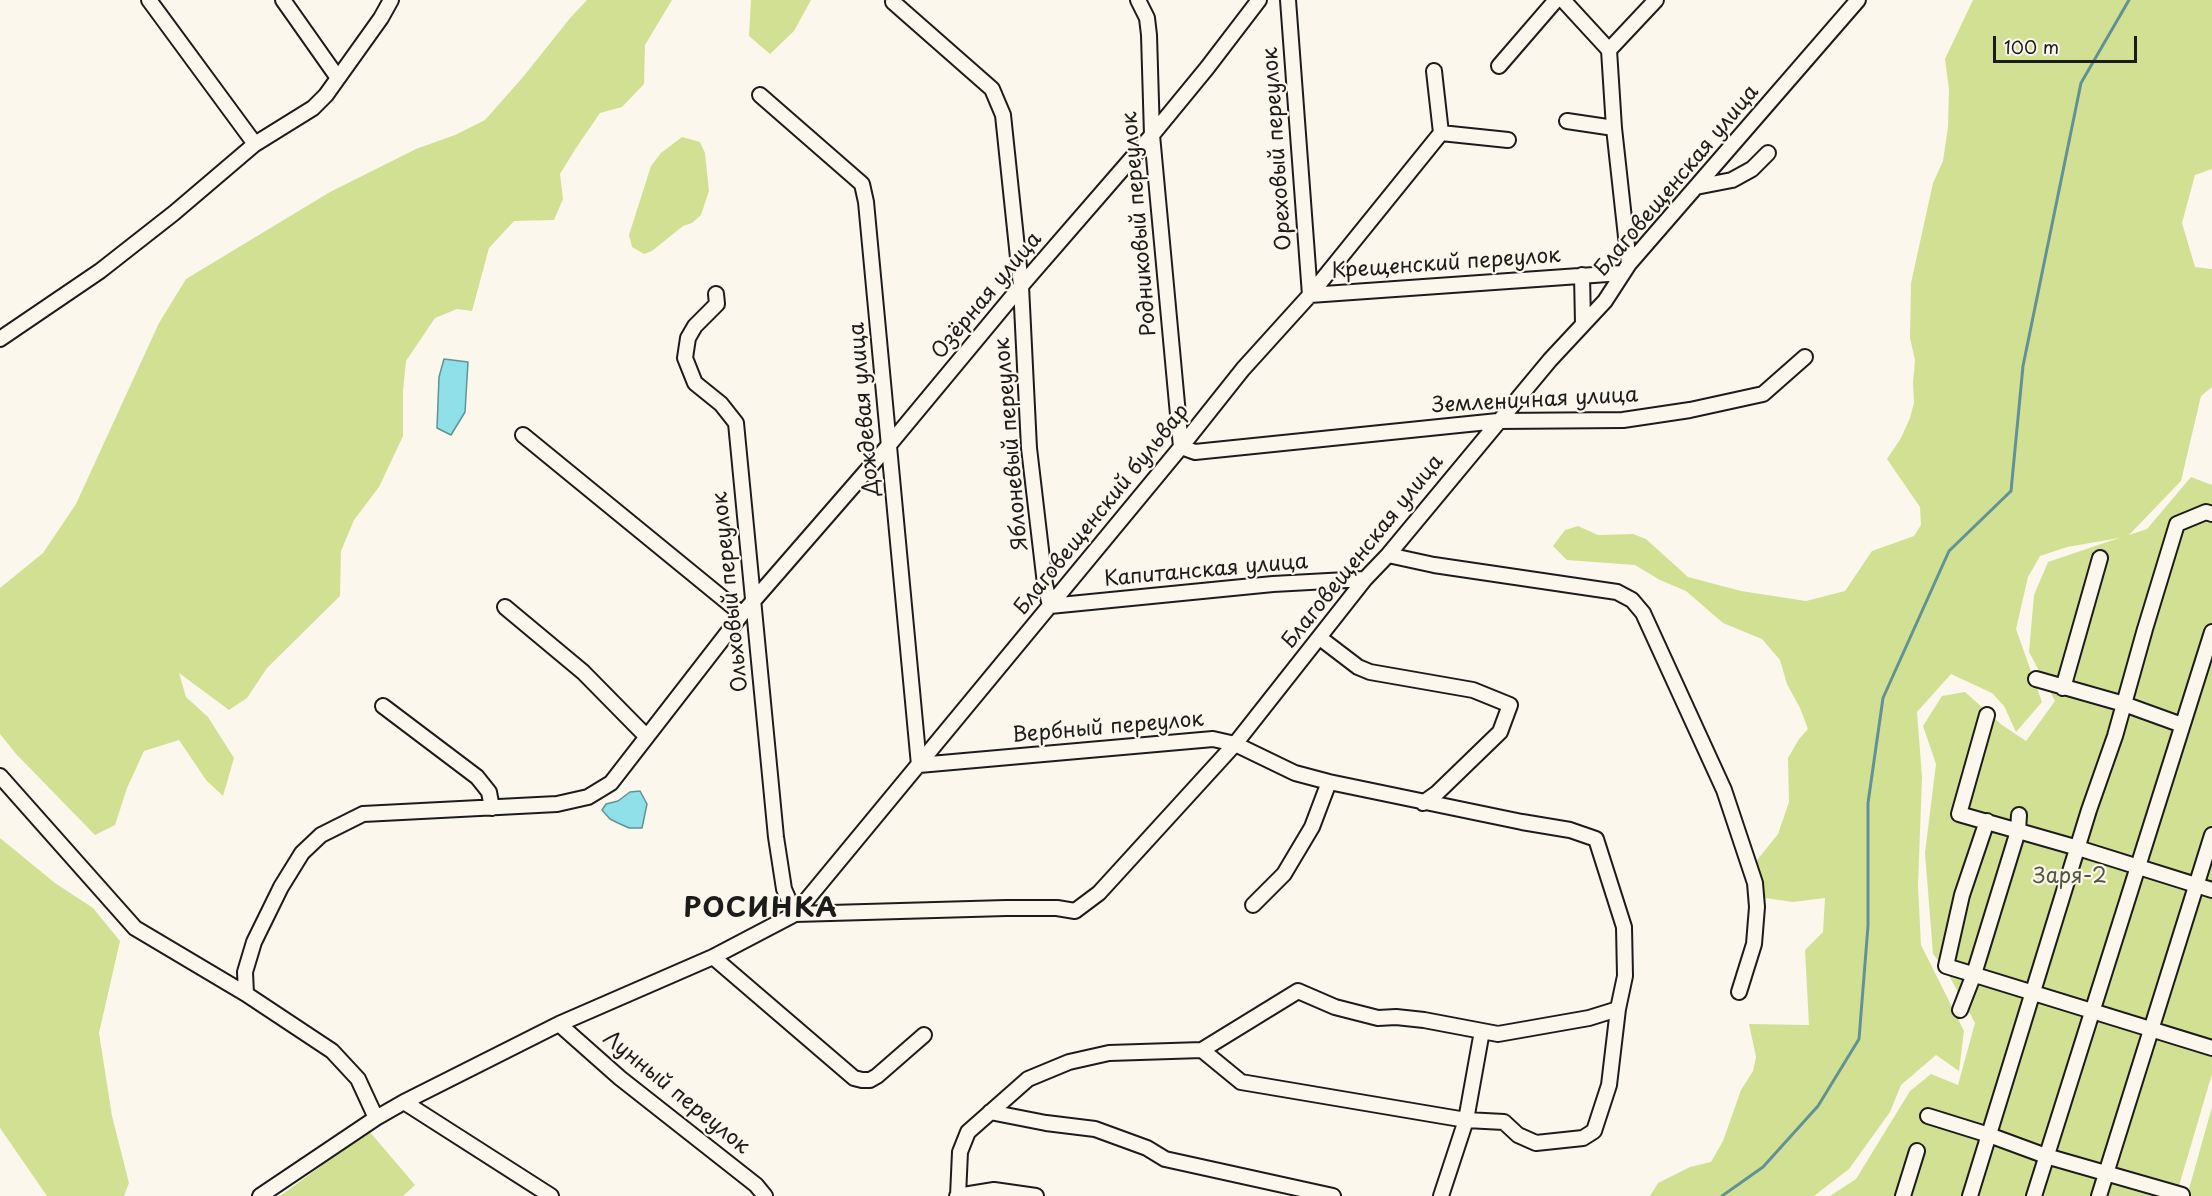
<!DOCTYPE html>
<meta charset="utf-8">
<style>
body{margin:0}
#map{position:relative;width:2212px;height:1196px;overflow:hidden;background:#fbf7ec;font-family:"Playpen Sans",sans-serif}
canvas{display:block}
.scale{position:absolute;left:1993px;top:36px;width:144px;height:27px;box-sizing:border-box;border:3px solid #1c1c1c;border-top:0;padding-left:8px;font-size:18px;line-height:21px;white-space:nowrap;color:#1c1c1c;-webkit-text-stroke:4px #fbf7ec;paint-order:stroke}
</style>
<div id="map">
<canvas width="2212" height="1196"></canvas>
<div class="scale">100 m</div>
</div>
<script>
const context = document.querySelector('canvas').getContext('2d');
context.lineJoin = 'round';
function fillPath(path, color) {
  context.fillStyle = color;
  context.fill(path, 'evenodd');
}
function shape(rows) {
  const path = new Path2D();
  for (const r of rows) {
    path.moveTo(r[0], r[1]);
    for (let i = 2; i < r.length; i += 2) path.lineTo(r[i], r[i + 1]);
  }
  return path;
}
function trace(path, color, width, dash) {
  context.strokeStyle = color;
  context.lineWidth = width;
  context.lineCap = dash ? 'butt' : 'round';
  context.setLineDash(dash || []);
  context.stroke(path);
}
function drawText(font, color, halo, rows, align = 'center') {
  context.font = font + ' "Playpen Sans",sans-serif';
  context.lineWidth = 4.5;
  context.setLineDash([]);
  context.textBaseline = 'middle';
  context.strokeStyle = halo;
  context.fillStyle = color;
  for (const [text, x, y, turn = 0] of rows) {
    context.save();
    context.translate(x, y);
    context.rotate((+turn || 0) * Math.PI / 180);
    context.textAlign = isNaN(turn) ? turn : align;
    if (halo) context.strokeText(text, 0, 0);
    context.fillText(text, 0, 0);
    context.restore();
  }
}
fillPath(shape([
 [587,0,672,0,645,45,644,84,622,107,600,113,576,148,560,174,563,199,554,220,514,221,489,248,472,311,457,309,435,318,406,361,403,391,403,436,379,487,354,520,341,551,340,596,267,668,247,698,229,710,179,673,186,697,208,717,234,758,223,796,206,780,179,740,144,751,127,788,115,825,95,835,17,755,0,734,0,588,43,553,76,504,159,323,186,279,330,192,416,149,455,135,485,120,523,77,571,17],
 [751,0,811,0,794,31,770,54,749,36],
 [1973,0,2212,0,2212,169,2195,175,2182,223,2195,267,2212,269,2212,387,2201,396,2181,481,2129,535,2147,529,2191,477,2212,485,2212,1074,2176,1196,1830,1196,1856,1179,1910,1091,1931,1074,1958,1085,1975,1023,1947,972,1933,954,1925,853,1936,764,1923,726,1942,696,1965,692,2002,725,2026,741,2055,701,2029,652,2034,595,2048,562,2119,538,2067,547,2040,556,2028,577,2016,629,2042,702,2016,732,2004,706,1992,693,1951,674,1917,712,1922,777,1918,886,1921,945,1964,1031,1959,1071,1936,1055,1901,1085,1890,1112,1849,1169,1814,1196,1650,1196,1658,1183,1690,1167,1711,1162,1723,1141,1741,1090,1753,1071,1756,1057,1749,1024,1809,1025,1805,950,1823,932,1825,898,1793,902,1751,896,1754,864,1778,834,1789,802,1788,758,1799,739,1808,729,1800,708,1787,684,1780,660,1762,639,1723,623,1686,591,1660,580,1635,565,1567,560,1553,546,1565,530,1578,526,1598,535,1633,534,1646,539,1688,577,1741,591,1806,601,1845,591,1872,551,1914,536,1921,525,1920,507,1887,459,1901,438,1910,418,1914,403,1913,382,1915,360,1910,338,1911,283,1933,183,1943,161,1948,127,1949,90,1945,59],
 [682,137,700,142,705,153,709,191,701,215,692,223,683,226,652,251,644,254,632,247,629,235,651,166,661,153],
 [0,838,55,883,93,908,120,941,99,1033,112,1116,129,1183,124,1196,47,1196,0,1128],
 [2212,1107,2212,1196,2187,1196],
 [369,1131,415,1185,403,1196,280,1196]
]), '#d2e094');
const water = shape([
 [444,359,468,362,465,412,451,435,437,428,439,377,444,359],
 [640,791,647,804,642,828,629,828,618,823,610,819,602,810,606,804,618,801,630,792,640,791]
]);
fillPath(water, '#8fe0e8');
trace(water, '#619296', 1.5);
trace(shape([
 [1722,1196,1763,1167,1818,1106,1859,1039,1868,926,1868,803,1883,698,1949,551,2011,491,2023,366,2081,83,2129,0]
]), '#619296', 3);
const minor = shape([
 [149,0,255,144],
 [283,0,338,78],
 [1138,0,1147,18,1149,35,1152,135,1181,447,1195,452,1498,421,1623,420,1690,410,1763,394,1805,357],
 [1288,0,1310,295,1622,273],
 [1563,0,1609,50,1614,128,1629,264],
 [893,2,992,89,1003,115,1021,286,1029,448,1045,584,1050,606,1273,584,1365,579],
 [1609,50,1656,0],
 [1499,66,1556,0],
 [1434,71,1441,133],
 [760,95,862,184,866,202,919,765,1213,739,1235,744,1295,773,1329,782,1522,822,1570,830,1596,839,1624,927,1625,976,1618,1009,1609,1085,1594,1131,1583,1138,1536,1143,1518,1135,1504,1122,1466,1120,1241,1082,1202,1050],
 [1567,121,1614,128],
 [1441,133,1508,140],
 [1696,187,1732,180,1752,169,1768,153],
 [1582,275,1583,324],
 [716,294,717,304,695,326,688,338,685,358,695,383,721,404,736,423,776,837,784,889,795,914],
 [0,339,100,271,174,213,255,144,313,108,326,95,381,18,391,0],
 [523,435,742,614],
 [1388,555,1434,565,1617,592,1632,600,1643,613,1724,790,1755,883,1757,907,1754,944,1739,992],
 [505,607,583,672,646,736],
 [1320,638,1358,667,1370,672,1473,690,1510,705,1500,732,1437,793,1423,803],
 [2036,679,2124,704,2182,725],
 [2063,688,2100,558],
 [383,706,477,777,489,792,492,808],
 [1987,715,1959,814,2078,848,2212,890],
 [0,776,135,928,246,994],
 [1987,821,1962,895,1946,966,2212,1048],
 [1253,905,1284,874,1312,827,1329,782],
 [795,914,1006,908,1057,908,1075,911,1099,893,1235,744,1365,579,1388,555,1550,360,1605,301,1629,264,1858,0],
 [713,957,854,1078,862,1080,870,1080,877,1076,924,1035],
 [1960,1010,1974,974,2018,831,2019,815],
 [559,1024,620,1078,756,1185,765,1196],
 [404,1102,551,1196],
 [990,1112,1046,1123,1095,1129,1147,1148,1165,1159,1333,1196],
 [1928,1116,1989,1135,2046,1156,2182,1195],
 [376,1118,358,1079,332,1051,246,994,245,972,254,942,281,887,302,853,321,835,363,814,557,804,588,797,611,783,742,614,889,445,1021,286,1152,135,1207,68,1259,0],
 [260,1196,376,1118,404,1102,559,1024,713,957,795,914,1181,447,1243,369,1310,295,1441,133],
 [957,1196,994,1190,1036,1196],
 [958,1196,960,1152,968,1132,1028,1079,1069,1062,1109,1053,1202,1050,1298,991,1335,1007,1378,1018,1396,1017,1424,1020,1498,1034,1589,1018,1618,1009],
 [1441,1196,1466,1120,1482,1031],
 [1903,1196,1917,1151],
 [1970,1196,2089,810,2115,736,2145,629,2177,524,2206,512,2212,514],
 [2034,1196,2212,632],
 [2099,1196,2212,835]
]);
trace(minor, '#1c1c1c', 18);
trace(minor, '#fbf7ec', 14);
drawText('21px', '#1c1c1c', '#fbf7ec', [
 ["Ореховый переулок",1278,149,-94],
 ["Благовещенская улица",1677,181,-50],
 ["Родниковый переулок",1140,224,-95],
 ["Крещенский переулок",1446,264,-4],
 ["Озёрная улица",987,296,-50],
 ["Земленичная улица",1535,401,-3],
 ["Дождевая улица",865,409,-95],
 ["Яблоневый переулок",1012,444,-95],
 ["Благовещенский бульвар",1102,510,-51],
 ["Благовещенская улица",1363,552,-51],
 ["Капитанская улица",1206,571,-5],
 ["Ольховый переулок",731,592,-96],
 ["Вербный переулок",1108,728,-5],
 ["Лунный переулок",676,1093,39]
]);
drawText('21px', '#535740', '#fbf7ec', [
 ["Заря-2",2070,877]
]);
context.letterSpacing = '1.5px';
drawText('bold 27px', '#1c1c1c', '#fbf7ec', [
 ["РОСИНКА",761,910]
]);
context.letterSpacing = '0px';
</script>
